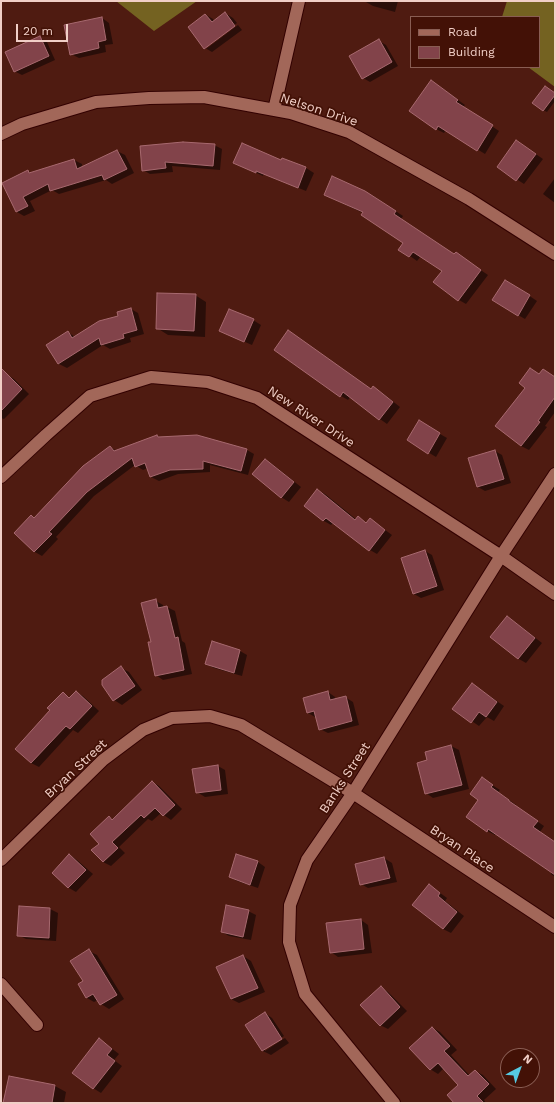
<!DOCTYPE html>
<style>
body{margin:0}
#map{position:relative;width:556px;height:1104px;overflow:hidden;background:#4f1b11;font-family:"Work Sans",sans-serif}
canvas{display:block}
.frame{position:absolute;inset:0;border:2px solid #f1cfc7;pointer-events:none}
.legend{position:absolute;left:410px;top:16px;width:130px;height:52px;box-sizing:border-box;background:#431106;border:1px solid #895d53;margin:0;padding:5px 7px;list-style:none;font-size:12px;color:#f1cfc7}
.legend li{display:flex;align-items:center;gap:8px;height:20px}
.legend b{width:20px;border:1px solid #895d53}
.north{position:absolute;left:500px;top:1048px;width:40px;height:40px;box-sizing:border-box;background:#431106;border:1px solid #895d53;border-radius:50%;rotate:41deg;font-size:11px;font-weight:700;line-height:16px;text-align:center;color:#f1cfc7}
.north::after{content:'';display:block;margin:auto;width:14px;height:18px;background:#56c9e1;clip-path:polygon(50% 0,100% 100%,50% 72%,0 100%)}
.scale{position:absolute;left:16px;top:24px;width:52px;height:18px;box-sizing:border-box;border:2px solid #f1cfc7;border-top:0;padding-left:5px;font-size:12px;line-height:14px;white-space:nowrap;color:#f1cfc7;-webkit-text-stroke:3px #431106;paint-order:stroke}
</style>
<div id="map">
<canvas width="556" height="1104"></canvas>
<div class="frame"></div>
<ul class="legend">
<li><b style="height:5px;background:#a26759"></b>Road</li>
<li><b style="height:11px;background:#82434a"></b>Building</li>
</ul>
<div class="north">N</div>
<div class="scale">20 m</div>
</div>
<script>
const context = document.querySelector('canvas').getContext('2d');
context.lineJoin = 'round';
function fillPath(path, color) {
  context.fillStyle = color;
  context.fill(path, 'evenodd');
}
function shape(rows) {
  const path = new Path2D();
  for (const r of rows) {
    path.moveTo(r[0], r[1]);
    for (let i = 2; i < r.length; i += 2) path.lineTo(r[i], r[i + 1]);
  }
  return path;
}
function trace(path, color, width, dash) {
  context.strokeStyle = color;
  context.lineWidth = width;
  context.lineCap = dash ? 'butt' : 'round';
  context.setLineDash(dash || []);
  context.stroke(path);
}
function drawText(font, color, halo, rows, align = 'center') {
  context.font = font + ' "Work Sans",sans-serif';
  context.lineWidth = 3.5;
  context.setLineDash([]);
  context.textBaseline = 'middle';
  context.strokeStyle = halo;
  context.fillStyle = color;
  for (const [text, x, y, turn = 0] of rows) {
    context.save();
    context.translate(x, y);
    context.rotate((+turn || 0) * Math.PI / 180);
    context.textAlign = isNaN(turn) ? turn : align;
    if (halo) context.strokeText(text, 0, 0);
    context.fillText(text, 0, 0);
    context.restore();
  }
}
fillPath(shape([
 [116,1,197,1,154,31],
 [507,1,555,1,555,87,528,67,539,67,539,17,502,17]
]), '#746221');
fillPath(shape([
 [366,1,398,1,395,12,373,6,366,2],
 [225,13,233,18,237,23,206,46,206,49,238,25,242,30,212,52,205,48,206,15,213,19,214,21],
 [102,18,109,23,113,44,105,45,106,52,79,58,71,54],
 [40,38,47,42,55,60,22,75,14,71],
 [379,41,386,45,398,66,370,82,363,78],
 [439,86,465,105,463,107,499,131,485,154,446,130,444,133,436,129],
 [555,94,555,101,547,112,543,110],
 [214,145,222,149,220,170,172,166,173,172,150,174,143,170,141,147],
 [524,146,543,159,524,184,498,167],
 [117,151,125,155,134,173,112,184,106,180,59,194,52,190,30,201,35,211,24,216,17,212,3,183,28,171,32,173,74,160,82,164,82,167],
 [282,159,306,168,314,173,306,191,264,174,263,176,235,163,281,162],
 [555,178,555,203,543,194],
 [325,195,373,196,403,216,401,219,455,255,463,258,488,275,466,304,459,300,435,282,443,271,421,256,417,261,410,256,400,250,405,242,363,213],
 [513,285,537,301,525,319,518,315],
 [195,295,206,302,205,337,168,335,157,328],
 [131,309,138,313,144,334,130,338,131,342,110,349,103,345,67,368,59,364,47,345,68,332,75,337,119,316],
 [253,320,261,325,252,345,220,331],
 [288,331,371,390,373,388,381,392,400,407,387,424,380,419,351,396,348,400,341,396],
 [6,374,14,379,29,394,4,419,1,418,1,380],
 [540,375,555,377,555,412,545,426,547,427,529,450,521,446],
 [419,422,447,438,436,457,408,440],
 [157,436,160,437,247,450,254,454,248,475,210,465,210,472,178,474,159,481,151,477,148,468,143,470,135,465,94,496,56,537,58,539,42,556,35,552,16,533,32,517,35,519,110,447,117,451],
 [495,451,502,455,511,483,485,491,478,487],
 [265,460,272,464,301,487,289,502,281,497],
 [317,490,325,494,357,520,358,518,367,523,370,519,377,524,392,535,377,554,370,550,334,522,331,525,324,521,305,505],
 [425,551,432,555,444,590,421,598,414,594],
 [156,601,163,605,164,608,167,607,175,611,182,641,185,643,192,674,163,680,156,675,152,643],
 [507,618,515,622,542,643,526,663,519,659,492,637],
 [212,643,240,651,247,655,242,676,214,668,206,664],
 [121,668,129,672,142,690,122,705,114,700,103,685],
 [472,684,504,706,494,721,487,717,479,726,454,709],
 [76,692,83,696,99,711,78,733,73,730,39,767,31,763,51,710,63,693,70,698],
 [328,692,335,697,336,700,345,697,353,702,359,725,328,733,320,729,317,717,315,717,308,713],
 [451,746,459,750,469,789,433,798,426,793,428,761,426,752],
 [218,766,225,770,228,794,205,797,197,792],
 [152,782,159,786,182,809,171,820,161,813,152,821,148,819,119,847,125,853,111,866,103,862,100,844,109,818,113,820],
 [489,783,500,790,498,792,516,805,515,806,544,826,540,832,555,842,555,877,551,874,552,872,496,833,495,835,487,831,479,800],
 [70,855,77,860,93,874,76,892,69,888,53,873],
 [384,858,392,863,397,882,368,888,361,884],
 [258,862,265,867,258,888,237,881,230,877],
 [429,885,436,890,447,898,445,901,464,916,451,933,443,929,413,905],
 [20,907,50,909,58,913,56,941,26,939,18,935],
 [248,911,256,915,251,940,229,936,222,932],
 [361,920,368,925,372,953,338,957,331,952],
 [89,951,97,955,124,999,109,1009,101,1004,98,1000,94,1002,87,998,79,985,84,982],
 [243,956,251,961,265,992,239,1003,231,999],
 [381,987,388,992,407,1011,388,1029,380,1025],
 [265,1013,272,1018,284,1036,265,1048,265,1051,285,1038,289,1043,271,1055,263,1051,247,1025],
 [433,1028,440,1032,457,1050,451,1055,470,1076,475,1071,483,1075,496,1089,484,1100,486,1103,455,1103,459,1086,444,1068,438,1074,430,1069],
 [99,1040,106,1044,119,1054,114,1060,122,1066,101,1093,93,1088],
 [55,1086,66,1092,64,1103,4,1103]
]), '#0007');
const building = shape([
 [225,12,235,26,204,49,188,27,205,14,212,22,225,12],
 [102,17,106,40,98,42,99,48,70,55,64,25,102,17],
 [40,36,49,56,14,72,5,52,40,36],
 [379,39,392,62,362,79,349,56,379,39],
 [431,80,458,100,456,102,493,125,477,151,438,126,436,130,409,111,431,80],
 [545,86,555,93,555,95,543,111,532,103,545,86],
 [516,140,536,154,516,181,497,167,516,140],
 [183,142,215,144,213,166,165,162,166,168,142,171,140,146,183,142],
 [242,143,281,160,282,158,306,167,298,188,256,171,256,173,233,163,242,143],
 [117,150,127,169,104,180,102,175,50,191,48,184,23,197,28,206,16,212,2,183,28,170,29,173,74,159,77,169,117,150],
 [332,176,365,191,396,211,394,214,454,254,456,252,481,270,458,301,433,282,442,271,413,252,409,257,398,250,403,243,361,215,363,212,324,195,332,176],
 [505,280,530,295,518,316,492,300,505,280],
 [157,293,196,294,194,331,156,329,157,293],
 [131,308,137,330,123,334,124,338,101,345,99,338,58,364,46,345,68,331,72,338,99,321,118,316,117,312,131,308],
 [229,309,254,319,244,342,219,331,229,309],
 [288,330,371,389,373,386,393,402,379,420,343,392,340,397,274,350,288,330],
 [1,368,22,389,1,411,1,368],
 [530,368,539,374,543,369,555,377,555,397,538,421,540,422,521,446,495,426,525,388,519,383,530,368],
 [419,420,440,433,428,454,407,440,419,420],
 [157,435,158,437,197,435,247,449,241,471,203,461,203,469,170,470,150,477,145,463,135,467,132,458,87,492,49,532,52,534,34,552,14,533,31,515,34,518,83,466,110,446,114,451,157,435],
 [495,450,504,479,477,487,468,458,495,450],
 [265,459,294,482,281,498,252,474,265,459],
 [317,489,355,520,358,516,366,523,370,518,385,530,369,551,326,518,323,521,304,506,317,489],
 [425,550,437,586,413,594,401,558,425,550],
 [156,599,158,608,167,606,175,638,178,637,184,670,155,676,148,642,151,642,141,603,156,599],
 [507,616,535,638,518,659,490,637,507,616],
 [212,641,240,650,234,673,205,664,212,641],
 [121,666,135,686,113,701,102,685,102,680,121,666],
 [472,683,497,702,486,717,479,712,471,723,452,709,472,683],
 [76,691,92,706,70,729,66,726,31,763,15,749,50,710,47,708,63,692,69,698,76,691],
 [328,691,330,700,346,696,352,721,319,730,314,711,307,713,303,698,328,691],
 [451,745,462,785,425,794,417,763,427,760,425,752,451,745],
 [218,765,221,790,196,793,192,769,218,765],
 [482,777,493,785,491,787,509,800,509,801,538,821,533,827,555,842,555,875,488,829,487,832,466,817,478,800,470,794,482,777],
 [152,781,175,805,163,816,155,808,144,818,141,815,112,842,118,848,103,862,91,850,99,844,90,834,109,816,112,820,152,781],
 [69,854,86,870,68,888,52,873,69,854],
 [236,854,258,861,250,885,229,877,236,854],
 [384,857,390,878,360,885,355,864,384,857],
 [429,884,440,893,438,896,457,912,443,929,412,905,429,884],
 [226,905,249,910,243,937,221,932,226,905],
 [19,906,50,908,49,938,17,936,19,906],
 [361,919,364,949,330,953,326,923,361,919],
 [89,949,117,995,100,1005,93,994,86,998,78,984,83,981,70,961,89,949],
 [243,955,258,988,231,999,216,967,243,955],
 [381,986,400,1007,380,1026,360,1005,381,986],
 [265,1012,282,1039,262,1051,245,1025,265,1012],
 [432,1027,450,1046,444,1051,468,1076,475,1070,489,1084,477,1096,484,1103,454,1103,447,1095,458,1085,438,1063,430,1070,409,1048,432,1027],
 [99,1038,112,1049,107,1055,115,1061,93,1089,72,1073,99,1038],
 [9,1076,55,1085,52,1103,3,1103,9,1076]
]);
fillPath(building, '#82434a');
trace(building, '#a7696f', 1);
const minor = shape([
 [274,110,299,1],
 [1,134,22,124,96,102,149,98,204,97,291,113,349,132,469,199,555,254],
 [1,477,46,435,90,396,151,377,208,382,257,398,501,556,555,594],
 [1,860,103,760,143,730,172,718,210,716,241,725,353,793,555,927],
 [1,984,37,1025],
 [394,1103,305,994,289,942,290,905,307,860,353,793,501,556,555,474]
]);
trace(minor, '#320100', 14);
trace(minor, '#a26759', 12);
drawText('13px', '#f1cfc7', '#431106', [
 ["Nelson Drive",319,110,18],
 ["New River Drive",311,417,33],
 ["Bryan Street",76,769,-43],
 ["Banks Street",345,778,-57],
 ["Bryan Place",462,849,34]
]);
</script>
